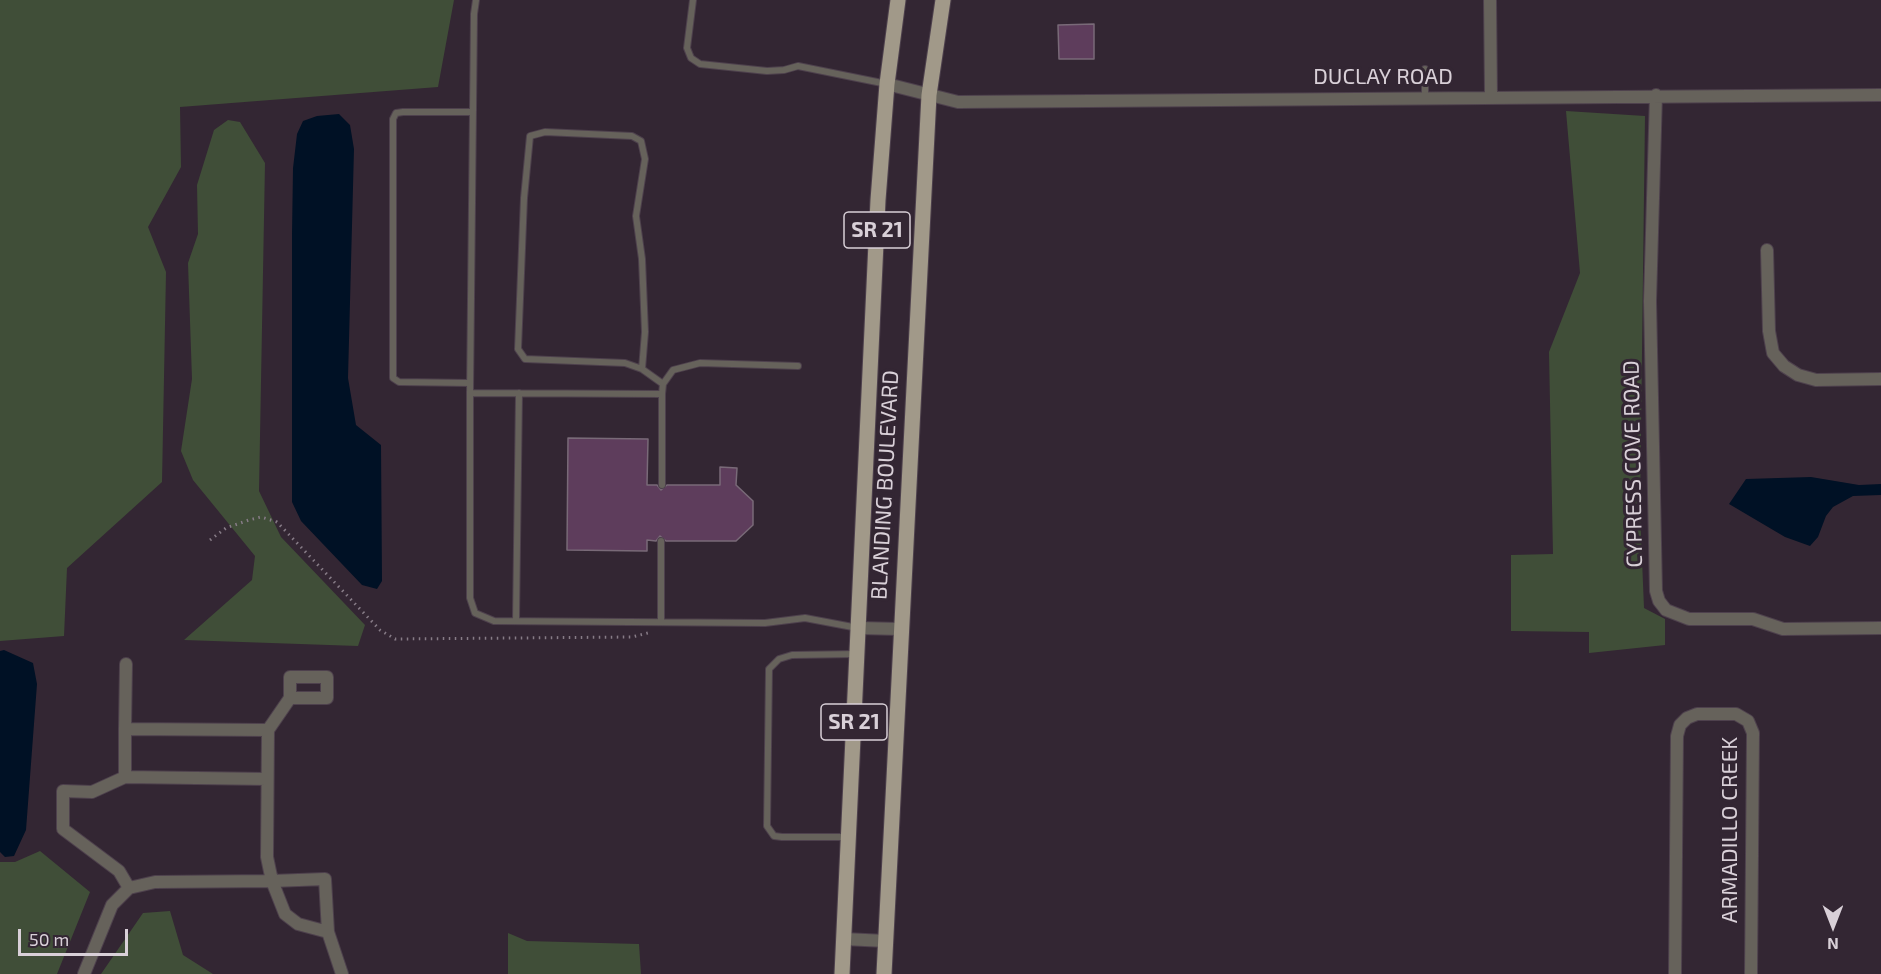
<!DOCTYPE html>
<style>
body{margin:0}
#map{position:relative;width:1881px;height:974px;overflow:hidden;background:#332633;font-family:"Exo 2",sans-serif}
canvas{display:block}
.north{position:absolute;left:1803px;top:896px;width:60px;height:60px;-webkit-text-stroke:4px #332633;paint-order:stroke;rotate:180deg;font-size:16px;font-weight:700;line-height:24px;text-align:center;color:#d9d0d8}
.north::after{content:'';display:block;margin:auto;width:21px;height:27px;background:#d9d0d8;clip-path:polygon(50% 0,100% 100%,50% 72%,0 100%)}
.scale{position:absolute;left:18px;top:929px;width:110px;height:27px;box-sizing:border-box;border:3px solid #d9d0d8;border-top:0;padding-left:8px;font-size:18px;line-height:21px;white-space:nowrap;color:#d9d0d8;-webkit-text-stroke:4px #332633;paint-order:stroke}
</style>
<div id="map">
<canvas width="1881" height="974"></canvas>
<div class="north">N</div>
<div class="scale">50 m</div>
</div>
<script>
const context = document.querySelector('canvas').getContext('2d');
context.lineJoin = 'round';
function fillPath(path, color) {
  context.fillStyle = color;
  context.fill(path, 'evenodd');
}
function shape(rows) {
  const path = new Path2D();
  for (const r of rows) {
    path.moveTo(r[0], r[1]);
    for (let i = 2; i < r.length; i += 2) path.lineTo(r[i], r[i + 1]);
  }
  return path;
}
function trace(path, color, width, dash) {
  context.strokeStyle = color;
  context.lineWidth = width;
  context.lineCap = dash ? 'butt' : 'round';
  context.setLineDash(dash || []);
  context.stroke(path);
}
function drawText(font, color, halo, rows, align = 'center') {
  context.font = font + ' "Exo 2",sans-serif';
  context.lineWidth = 6;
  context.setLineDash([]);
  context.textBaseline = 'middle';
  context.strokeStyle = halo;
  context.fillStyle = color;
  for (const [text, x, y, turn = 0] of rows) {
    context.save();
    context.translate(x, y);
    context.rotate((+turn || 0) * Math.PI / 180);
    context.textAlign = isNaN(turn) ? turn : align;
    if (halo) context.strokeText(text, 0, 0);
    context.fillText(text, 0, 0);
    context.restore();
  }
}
fillPath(shape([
 [0,0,454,0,438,87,180,107,181,167,148,227,166,272,162,482,67,568,64,636,0,641],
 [1566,111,1645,116,1640,511,1644,608,1665,619,1665,645,1589,653,1589,632,1511,631,1511,555,1553,554,1549,352,1580,273],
 [228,120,240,122,265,163,259,491,281,537,365,625,358,646,184,640,252,580,255,556,193,480,181,451,192,379,188,263,198,234,197,185,214,130],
 [40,851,90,892,57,974,0,974,0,862,15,862],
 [170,911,183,955,213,974,101,974,143,913],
 [508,933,527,941,639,944,641,974,508,974]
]), '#404e38');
fillPath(shape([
 [339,114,350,125,354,149,348,378,356,425,381,445,382,581,377,589,362,585,301,521,292,502,292,234,293,168,297,134,303,121,317,116],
 [1811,477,1859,485,1881,484,1881,495,1853,496,1833,507,1826,516,1818,537,1810,546,1785,537,1729,504,1746,479],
 [4,650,33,663,37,684,26,830,14,856,5,857,0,852,0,651]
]), '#001125');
const building = shape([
 [1094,24,1094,59,1059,59,1058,25,1094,24],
 [568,438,648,439,647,485,657,485,661,490,667,485,720,485,720,467,737,468,736,485,753,501,753,525,736,541,666,541,660,536,656,541,647,540,647,551,567,550,568,438]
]);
fillPath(building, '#5e3d5c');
trace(building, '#796a78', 1.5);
const service = shape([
 [693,0,687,48,691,58,700,64,767,71,784,70,798,66,887,84],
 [1425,69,1425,97],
 [642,369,645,332,642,259,636,216,645,159,641,141,632,136,545,132,530,136,524,198,518,349,525,359,625,363,642,369,663,384],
 [470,383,399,382,393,378,393,119,396,113,403,112,473,112],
 [470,393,474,14,476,0],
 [662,394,470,393,470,598,475,613,494,621,765,623,805,618,858,628],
 [662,485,662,394,663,384,673,370,700,363,798,366],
 [516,621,519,393],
 [661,622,661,541],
 [849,837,782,837,774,836,767,826,769,669,779,659,792,655,857,654]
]);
const minor = shape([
 [1490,0,1491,97],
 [887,84,958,102,1881,95],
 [1656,95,1650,301,1656,591,1659,601,1666,610,1689,619,1753,619,1783,629,1881,628],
 [1767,250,1769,331,1773,353,1784,366,1798,375,1816,380,1881,379],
 [859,628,900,629],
 [125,729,126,664],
 [268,730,290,698,327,698,327,677,290,677,290,698],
 [129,888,119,871,63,829,63,791,92,792,125,777,267,779],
 [328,932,325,879,272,881,285,914,298,924,328,932,342,974],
 [844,939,886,941],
 [84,974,112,905,129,888,155,882,272,881,267,857,268,730,125,729,125,777],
 [1675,974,1677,736,1680,725,1687,718,1697,714,1736,714,1748,721,1753,733,1751,974]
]);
const primary = shape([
 [842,974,878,200,887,84,898,0],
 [884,974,929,95,943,0]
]);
trace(service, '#4e414d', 8);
trace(minor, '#4e414d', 14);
trace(primary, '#4e414d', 17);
trace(shape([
 [210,540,226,528,249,520,261,517,277,522,380,630,395,639,632,637,648,633]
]), '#877c87', 3, [1.5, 4.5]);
trace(service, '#66625b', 6);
trace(minor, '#66625b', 12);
trace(primary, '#a19989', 15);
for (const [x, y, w] of [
 [877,230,66],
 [854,722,66]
]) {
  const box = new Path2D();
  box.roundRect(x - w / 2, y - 18, w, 36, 4.5);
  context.fillStyle = '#332633';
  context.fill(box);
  trace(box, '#d9d0d8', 1.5);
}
drawText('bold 21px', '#d9d0d8', null, [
 ["SR 21",877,230],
 ["SR 21",854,722]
]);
drawText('22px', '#d9d0d8', '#332633', [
 ["DUCLAY ROAD",1383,77],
 ["CYPRESS COVE ROAD",1633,464,-91],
 ["BLANDING BOULEVARD",885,485,-87],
 ["ARMADILLO CREEK",1730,830,-90]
]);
</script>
